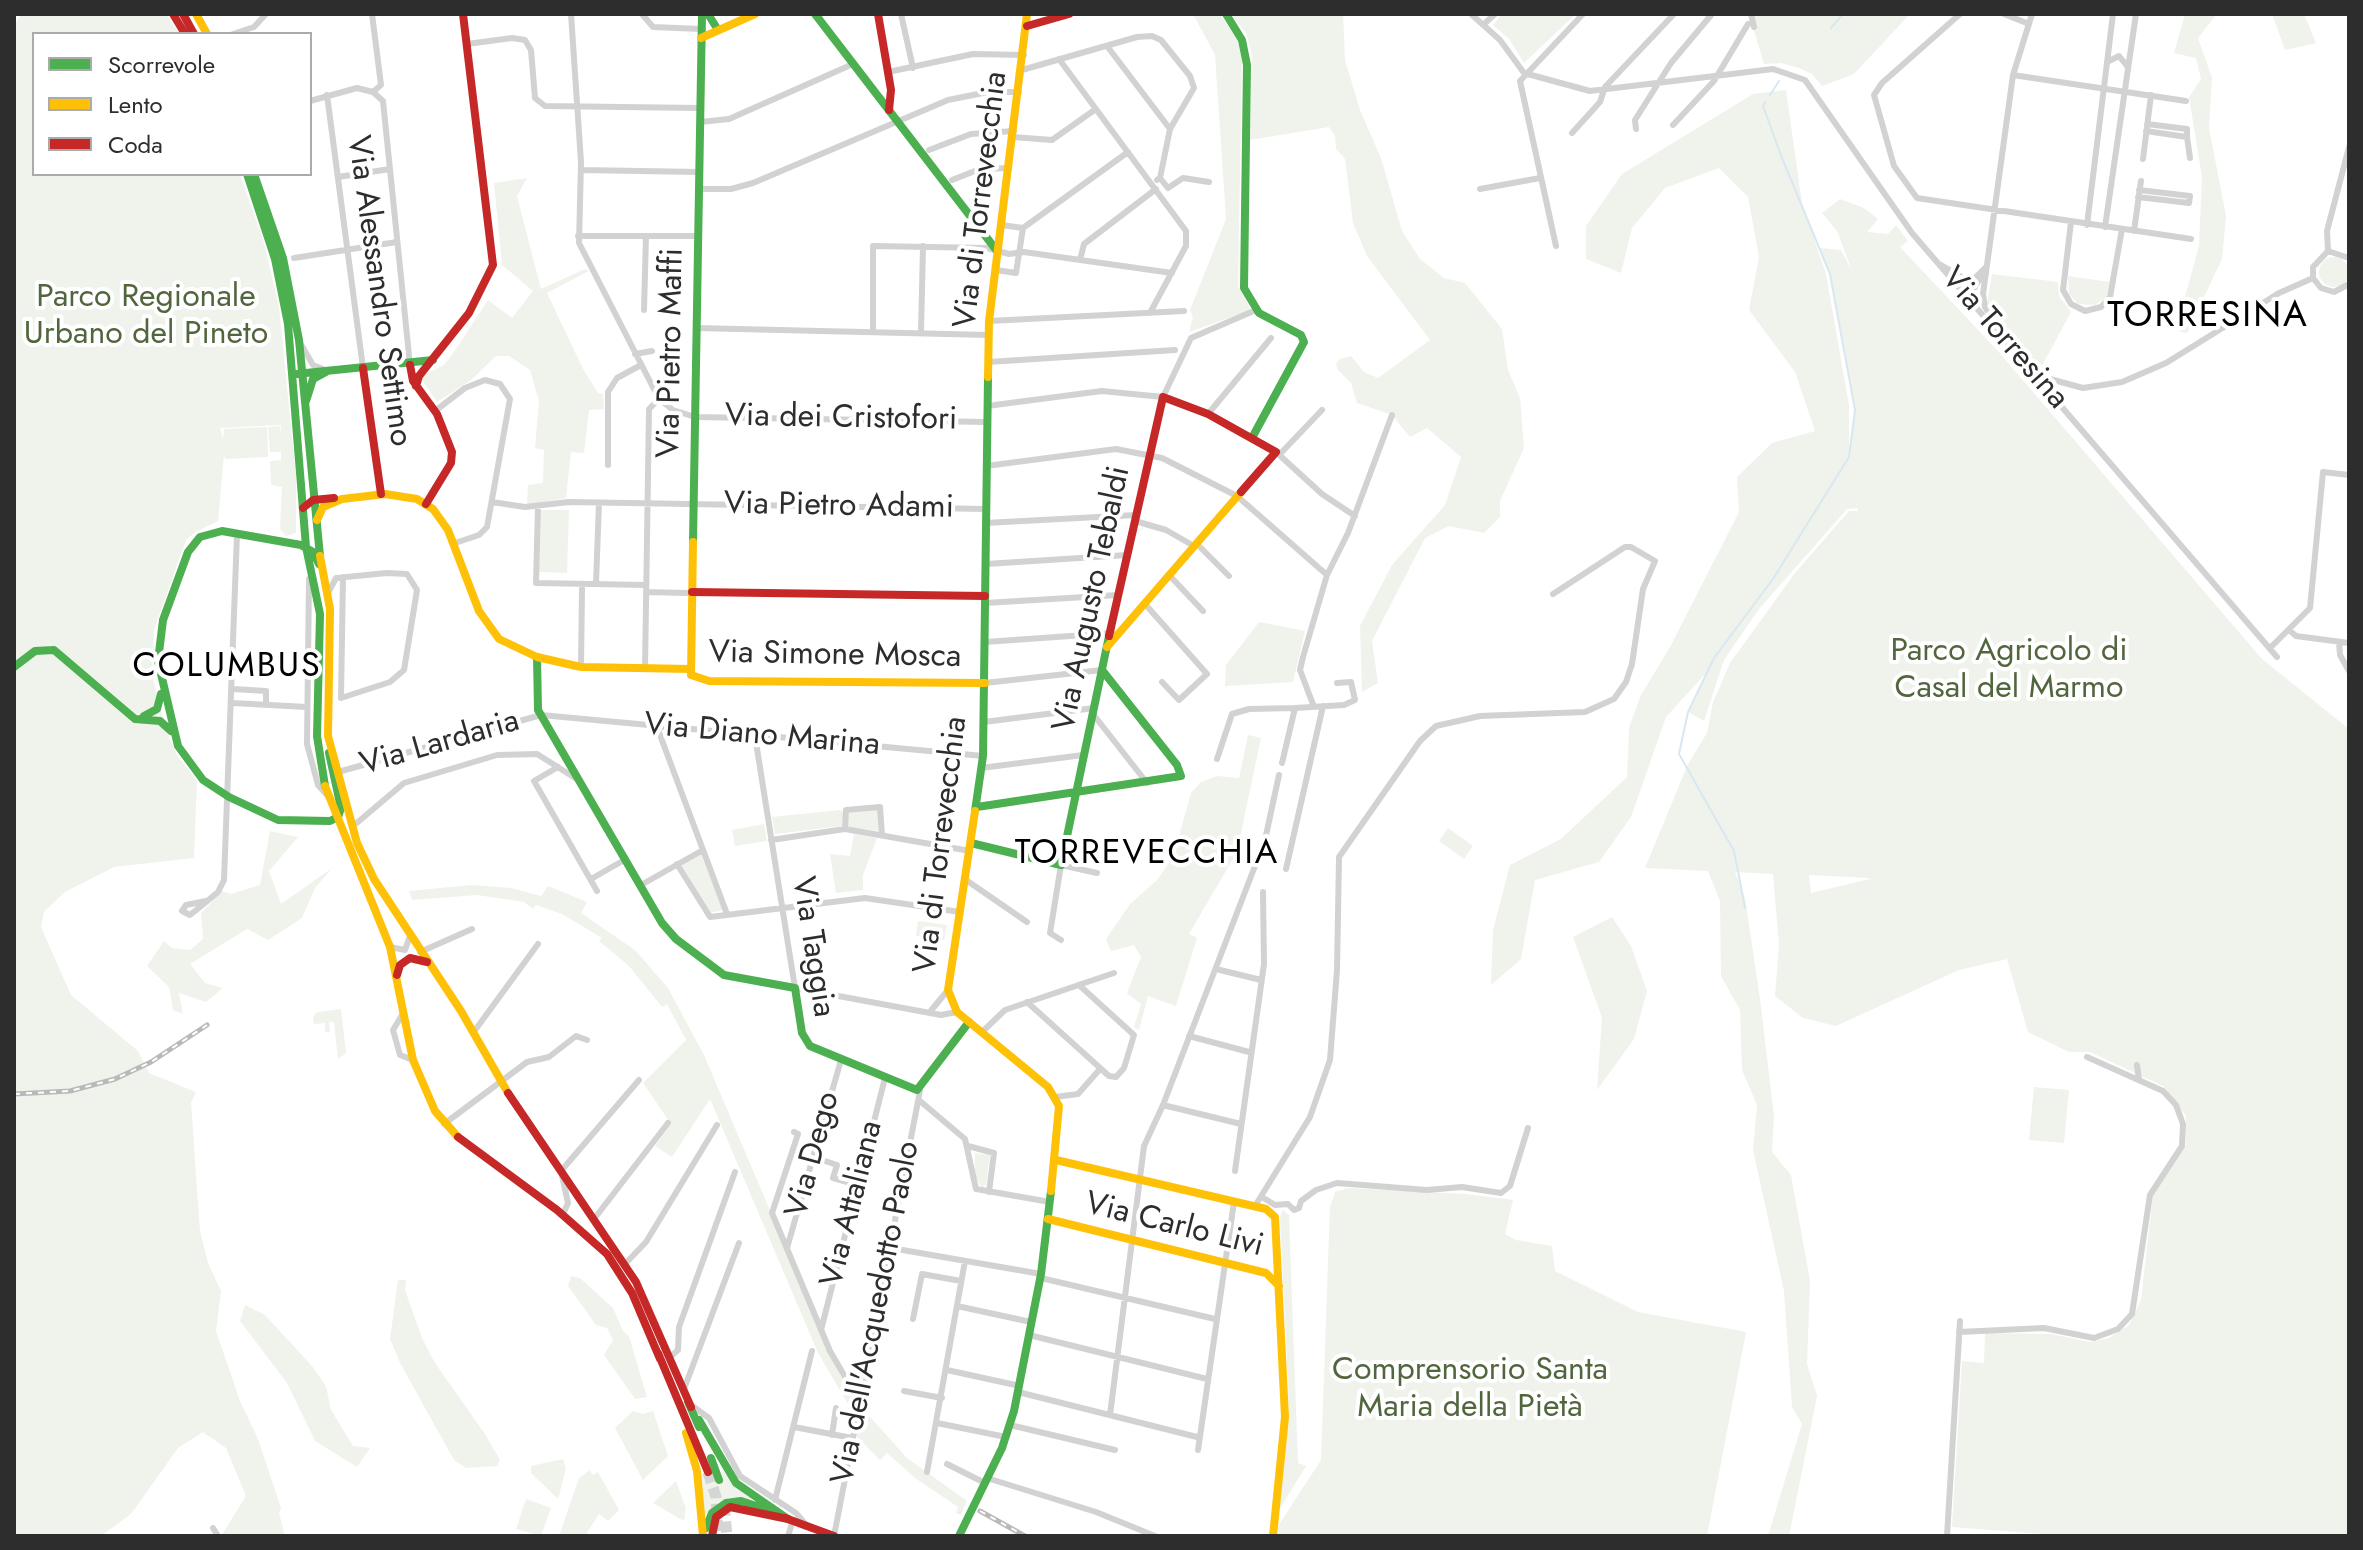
<!DOCTYPE html>
<meta charset="utf-8">
<style>
body{margin:0}
#map{position:relative;width:2363px;height:1550px;overflow:hidden;background:#fff;font-family:Jost,sans-serif}
canvas{display:block}
.frame{position:absolute;inset:0;border:16px solid #2d2d2d;pointer-events:none}
.legend{position:absolute;left:32px;top:32px;width:280px;height:144px;box-sizing:border-box;background:#fff;border:2px solid #ababab;margin:0;padding:10px 14px;list-style:none;font-size:24px;color:#2d2d2d}
.legend li{display:flex;align-items:center;gap:16px;height:40px}
.legend b{width:40px;border:2px solid #ababab}
</style>
<div id="map">
<canvas width="2363" height="1550"></canvas>
<div class="frame"></div>
<ul class="legend">
<li><b style="height:10px;background:#4caf50"></b>Scorrevole</li>
<li><b style="height:10px;background:#ffc107"></b>Lento</li>
<li><b style="height:10px;background:#c62828"></b>Coda</li>
</ul>
</div>
<script>
const context = document.querySelector('canvas').getContext('2d');
context.lineJoin = 'round';
function fillPath(path, color) {
  context.fillStyle = color;
  context.fill(path, 'evenodd');
}
function shape(rows) {
  const path = new Path2D();
  for (const r of rows) {
    if (r.length === 3) {
      path.moveTo(r[0] + r[2], r[1]);
      path.arc(r[0], r[1], r[2], 0, 2 * Math.PI);
      continue;
    }
    path.moveTo(r[0], r[1]);
    for (let i = 2; i < r.length; i += 2) path.lineTo(r[i], r[i + 1]);
  }
  return path;
}
function trace(path, color, width, dash) {
  context.strokeStyle = color;
  context.lineWidth = width;
  context.lineCap = dash ? 'butt' : 'round';
  context.setLineDash(dash || []);
  context.stroke(path);
}
function drawText(font, color, halo, rows, align = 'center') {
  context.font = font + ' Jost,sans-serif';
  context.lineWidth = 8;
  context.setLineDash([]);
  context.textBaseline = 'middle';
  context.strokeStyle = halo;
  context.fillStyle = color;
  for (const [text, x, y, turn = 0] of rows) {
    context.save();
    context.translate(x, y);
    context.rotate((+turn || 0) * Math.PI / 180);
    context.textAlign = isNaN(turn) ? turn : align;
    if (halo) context.strokeText(text, 0, 0);
    context.fillText(text, 0, 0);
    context.restore();
  }
}
fillPath(shape([
 [22,14,166,14,180,34,34,34,34,174,240,174,264,243,279,307,296,477,296,533,286,536,280,529,282,487,271,485,270,461,281,460,281,452,270,452,268,427,280,426,281,434,281,425,220,428,223,439,224,429,267,427,268,457,225,459,224,455,218,521,195,532,186,540,154,630,152,674,166,731,177,755,197,781,194,858,114,867,65,892,44,912,41,927,71,995,138,1051,149,1073,196,1092,191,1103,200,1231,208,1263,221,1291,216,1331,240,1401,258,1439,281,1508,279,1513,285,1536,221,1536,246,1496,226,1448,203,1432,178,1448,131,1514,101,1536,14,1536,14,25],
 [1193,14,1220,14,1237,39,1242,59,1238,286,1251,310,1189,332,1193,317,1190,310,1226,219,1215,55],
 [1231,14,1343,14,1345,60,1360,110,1381,158,1402,231,1420,259,1444,278,1465,283,1502,329,1508,370,1520,398,1524,448,1500,501,1500,517,1484,533,1449,526,1425,538,1372,641,1378,683,1362,692,1360,626,1392,565,1445,505,1461,457,1427,428,1410,437,1392,415,1357,403,1351,383,1338,370,1336,364,1340,359,1351,356,1364,372,1378,378,1430,340,1367,256,1353,223,1345,159,1336,149,1335,136,1329,127,1250,140,1252,56,1246,33],
 [1502,14,1576,14,1524,63,1509,39,1493,25],
 [1749,14,1910,14,1854,74,1822,86,1812,74,1799,68,1781,63,1764,64],
 [2185,14,2217,14,2198,38,2212,78,2209,128,2226,216,2222,259,2187,333,2181,332,2177,326,2199,246,2202,177,2189,97,2201,79,2196,58,2174,53],
 [2272,14,2304,14,2316,43,2285,50],
 [1786,90,1802,203,1826,274,1849,405,1849,448,1855,410,1830,274,1820,248,1841,250,1852,271,1837,231,1822,213,1840,199,1864,208,1878,219,1867,232,1888,234,1896,225,1908,241,1900,247,1997,350,2262,659,2349,729,2349,1536,2069,1536,1952,1527,1962,1361,1984,1363,1985,1333,2051,1334,2090,1342,2109,1338,2129,1325,2141,1300,2153,1195,2186,1145,2186,1116,2163,1086,2090,1052,2069,1052,2028,1032,2007,959,1959,970,1836,1026,1803,1018,1775,996,1779,945,1773,874,1735,872,1745,898,1760,999,1774,1116,1772,1152,1791,1175,1810,1281,1807,1364,1817,1396,1789,1536,1768,1536,1802,1424,1792,1407,1784,1291,1753,1150,1757,1105,1742,1070,1740,1010,1721,976,1720,901,1708,871,1645,868,1688,764,1707,733,1713,702,1730,663,1795,573,1849,511,1858,511,1857,508,1847,509,1759,609,1724,660,1704,721,1688,712,1707,672,1666,717,1631,817,1599,862,1535,880,1521,959,1491,985,1493,930,1510,865,1561,839,1627,777,1629,728,1641,695,1670,647,1739,512,1737,477,1772,443,1815,431,1795,372,1749,310,1759,257,1748,197,1719,168,1665,188,1632,228,1621,273,1586,259,1586,226,1622,174,1753,94],
 [1809,875,1869,878,1870,879,1811,893],
 [527,178,517,196,541,289,585,269,589,271,547,293,583,369,598,393,603,394,604,409,589,410,584,453,571,452,566,498,527,505,528,485,543,483,544,450,535,448,539,401,530,370,509,356,496,356,471,380,437,402,422,380,423,375,444,365,452,355,488,300,512,318,533,291,502,265,494,183],
 [2334,272,15],
 [1992,274,2058,282,2059,296,2071,312,2041,368,2008,333,1987,304],
 [2068,276,2110,282,2106,297,2095,305,2078,304,2069,294],
 [541,510,569,510,567,573,539,572],
 [1259,622,1305,631,1293,682,1225,686,1226,665],
 [1248,735,1261,738,1237,852,1189,934,1197,938,1176,1006,1148,996,1139,1030,1134,1027,1141,1004,1127,993,1141,957,1134,945,1111,951,1106,939,1130,904,1157,880,1173,857,1191,793,1201,782,1217,776,1239,778],
 [840,810,844,812,842,826,775,834,772,817],
 [878,810,879,831,847,827,849,813],
 [764,824,767,841,735,846,732,830],
 [1448,828,1473,846,1464,859,1439,841],
 [270,831,298,837,269,871,281,904,332,868,315,888,302,918,268,940,247,929,190,964,205,983,223,988,206,1002,179,993,183,1014,173,1010,169,987,147,966,164,941,172,948,190,950,203,939,201,913,222,891,231,894,260,885],
 [854,834,877,838,863,875,863,890,836,893,830,854,850,856],
 [701,854,723,910,710,913,681,864],
 [472,885,511,888,541,896,548,886,587,902,581,913,635,950,668,988,704,1055,839,1373,856,1400,854,1414,818,1353,710,1099,672,1157,655,1146,671,1124,643,1083,686,1040,667,1004,662,1007,629,966,599,941,602,938,562,914,536,905,533,909,524,902,477,895,412,900,409,891],
 [1612,917,1631,946,1647,991,1634,1039,1597,1090,1602,1018,1573,937],
 [918,921,947,925,944,940,916,936],
 [341,1009,346,1053,338,1059,334,1022,329,1022,330,1032,325,1032,325,1023,314,1024,313,1017,317,1012],
 [2034,1087,2069,1090,2064,1143,2029,1140],
 [975,1153,990,1155,986,1184,982,1188,975,1176],
 [1349,1188,1466,1194,1513,1200,1505,1234,1516,1240,1552,1246,1555,1271,1638,1312,1746,1332,1707,1536,1278,1536,1278,1526,1321,1460,1330,1207,1335,1192],
 [1283,1210,1289,1215,1298,1463,1306,1466,1278,1512,1289,1406,1280,1216],
 [571,1276,580,1278,613,1308,623,1331,629,1336,647,1397,635,1399,604,1355,613,1340,607,1328,596,1325,568,1286],
 [398,1280,406,1280,405,1290,422,1338,435,1363,485,1434,500,1460,497,1466,466,1468,454,1460,400,1363,390,1339],
 [245,1305,265,1315,312,1366,326,1386,331,1410,353,1446,370,1448,357,1467,315,1441,287,1383,240,1321],
 [863,1409,907,1458,967,1501,961,1515,956,1513,958,1507,915,1478,887,1453,880,1460,855,1435],
 [633,1411,643,1414,653,1411,668,1456,643,1480,615,1428],
 [563,1459,566,1469,558,1499,531,1473,531,1466],
 [721,1467,735,1487,753,1500,729,1498,717,1503,705,1516,701,1474,710,1472,714,1482,723,1479],
 [590,1470,592,1475,598,1472,619,1510,608,1521,599,1514,585,1536,559,1536,579,1478],
 [676,1481,686,1508,684,1521,653,1503],
 [526,1499,551,1508,541,1536,516,1529]
]), '#f0f3ec');
trace(shape([
 [1831,28,1843,14],
 [1770,95,1779,81],
 [1745,908,1734,851,1679,754,1688,712,1714,658,1773,579,1849,457,1855,410,1830,274,1782,158,1763,106,1765,102]
]), '#d9e7f0', 2);
trace(shape([
 [708,1472,716,1497,718,1536],
 [724,1505,727,1536]
]), '#d5d5d5', 11, [11, 5.5]);
trace(shape([
 [372,14,381,85,373,92],
 [571,14,581,162,579,243,659,399,673,410,695,417,987,422],
 [642,14,653,27,701,29],
 [901,14,913,68],
 [1471,14,1500,40,1524,73,1590,91,1773,69,1805,80,1912,233,2277,657],
 [1751,14,1754,27],
 [1960,14,1882,83,1874,95,1894,166,1917,198,2191,239],
 [2004,14,2029,24],
 [1483,25,1495,14],
 [233,34,254,27,266,14],
 [467,44,512,38,525,40,531,50,535,98,545,106,700,108],
 [1107,46,1170,129],
 [1059,59,1186,231,1186,246,1151,311],
 [2107,62,2119,56,2127,66],
 [1022,70,1137,37,1152,36,1161,40,1190,76,1194,88,1170,129,1160,178],
 [888,72,973,54,1024,55],
 [2013,75,2186,101],
 [327,95,363,368],
 [310,101,357,88,373,92,383,101,410,365],
 [700,122,729,119,853,64],
 [1673,125,1714,81,1748,24],
 [1636,129,1635,120,1671,63,1712,14],
 [2146,131,2187,137,2187,129,2147,124],
 [1572,133,1600,102,1605,87,1674,14],
 [1013,137,1052,140,1093,111],
 [2187,137,2190,158],
 [929,150,971,134,1014,131],
 [2143,159,2151,95],
 [581,170,699,172],
 [338,177,390,169],
 [952,180,980,169,1009,168],
 [1157,180,1160,178,1168,188,1183,178,1209,182],
 [699,189,731,189,753,183,948,100,988,92,1019,92],
 [1480,189,1540,178],
 [2138,197,2189,203,2190,196,2139,190],
 [2071,222,2063,290,2071,304,2085,311,2101,307,2110,297,2122,229],
 [2087,225,2113,14],
 [2105,227,2136,14],
 [1023,228,1128,152],
 [2134,231,2141,181],
 [578,236,698,236],
 [1556,246,1520,81,1583,14],
 [2328,251,2327,231,2349,147],
 [294,258,397,242],
 [2349,258,2328,251,2313,267,2313,278,2321,288,2334,292,2349,284],
 [1080,260,1084,244,1156,189],
 [1941,265,1967,280,1975,278,1985,268],
 [996,270,1016,273,1023,228,1001,225],
 [1968,298,1983,274],
 [644,310,646,236],
 [989,321,1184,311],
 [696,328,988,335],
 [1999,328,1985,307,1983,294,2013,75,2032,14],
 [873,331,873,246,987,248,1009,254,1024,252,1172,273],
 [921,332,923,246],
 [302,346,313,365,323,369],
 [635,354,652,351],
 [988,362,1175,350],
 [2039,376,2083,388,2122,382,2166,363,2279,293,2313,278],
 [987,406,1102,391,1163,397,1191,338,1256,310],
 [435,411,465,388,485,380,500,384,510,399,487,527,479,535,455,543],
 [1208,414,1271,338],
 [1276,452,1322,494,1355,516],
 [1280,454,1322,410],
 [608,465,608,392,617,378,641,365],
 [986,466,1116,449,1162,458,1237,496,1327,575],
 [492,502,525,507,569,502,986,509],
 [538,507,536,583,646,585],
 [1135,521,1166,530,1194,546],
 [985,523,1136,515],
 [1196,543,1229,576],
 [986,564,1127,555],
 [1169,575,1203,611],
 [309,579,307,744,318,785,326,794],
 [596,583,599,503],
 [646,592,688,593],
 [328,593,336,578,387,573,407,574,417,590,404,670,390,682,341,698],
 [985,603,1118,595],
 [1145,604,1207,674,1179,700,1162,682],
 [2289,630,2296,636,2349,643],
 [985,642,1113,633],
 [2339,642,2340,655,2349,671],
 [2270,648,2310,608,2323,472,2349,475],
 [581,667,582,589],
 [645,669,649,409,659,399],
 [985,683,1102,670],
 [233,689,266,691,266,704],
 [341,698,343,577],
 [232,703,307,707],
 [1314,707,1300,670,1303,657,1327,575,1348,533,1392,415],
 [1295,708,1344,705,1355,700,1351,682,1337,683],
 [1093,714,1147,783],
 [984,722,1094,708],
 [657,727,727,914],
 [755,736,795,988,941,1015,957,1012],
 [1217,759,1232,714,1249,709,1295,708,1282,763],
 [558,767,534,781,597,891],
 [981,768,1083,755],
 [338,772,541,715,983,756],
 [352,827,404,783,497,755,537,754,580,781],
 [845,829,846,810,880,807,882,835],
 [771,840,845,829,970,851],
 [677,864,710,917,865,898,960,912],
 [1286,869,1323,706],
 [591,879,626,859],
 [966,880,1027,922],
 [641,885,703,850],
 [206,901,186,905,182,911,190,915,200,907,218,892,224,880,237,534],
 [1061,940,1050,933,1061,865,1097,873],
 [390,947,405,950,410,936],
 [420,952,472,929],
 [1216,969,1261,980],
 [1027,1002,1109,1076,1116,1077,1124,1068,1134,1035,1079,985],
 [929,1013,948,990],
 [402,1015,393,1030,400,1055,413,1060],
 [982,1032,1005,1010,1114,973],
 [473,1033,538,944],
 [1189,1036,1249,1052],
 [2137,1065,2139,1080],
 [1055,1097,1078,1094,1100,1069],
 [920,1101,965,1139,976,1189,1050,1202],
 [1163,1105,1241,1124],
 [444,1124,527,1062,549,1057,576,1036,587,1040],
 [794,1132,798,1134,772,1213,830,1351,859,1401],
 [968,1146,994,1153,989,1192],
 [813,1157,837,1165,833,1178,858,1185],
 [1235,1171,1264,964,1263,892],
 [1262,1197,1275,1205,1288,1204,1294,1210,1299,1208,1301,1201,1316,1190,1337,1183,1427,1190,1462,1187,1501,1193,1510,1186,1528,1128],
 [1255,1206,1310,1117,1330,1060,1337,970,1339,857,1420,741,1436,726,1480,716,1585,712,1614,699,1626,682,1632,664,1643,589,1655,561,1631,547,1625,547,1553,594],
 [563,1214,568,1203,561,1171,639,1080],
 [594,1219,668,1123],
 [787,1248,841,1060],
 [891,1248,1041,1274],
 [625,1264,646,1242,717,1125],
 [1041,1278,1215,1319],
 [957,1306,1031,1322],
 [913,1319,922,1274,961,1281],
 [821,1330,885,1078],
 [1959,1332,2044,1328,2094,1338,2118,1329,2132,1314,2150,1195,2182,1146,2183,1124,2176,1105,2163,1091,2087,1057],
 [1029,1335,1207,1379],
 [669,1358,678,1350,679,1327,735,1172],
 [947,1370,1020,1386],
 [684,1389,739,1243],
 [904,1391,942,1398],
 [1018,1392,1197,1437],
 [691,1405,709,1418,740,1476,796,1513,807,1526],
 [1110,1415,1144,1146,1163,1105,1265,840,1279,775],
 [937,1423,1006,1437],
 [1010,1425,1115,1450],
 [794,1427,852,1438],
 [832,1435,836,1408],
 [1198,1450,1234,1202],
 [947,1464,985,1483],
 [927,1472,965,1261],
 [987,1478,1096,1512,1155,1536],
 [775,1500,812,1351],
 [213,1528,218,1536],
 [788,1536,793,1520],
 [834,1536,920,1091],
 [1947,1536,1960,1321]
]), '#d2d2d2', 6);
trace(shape([
 [708,14,718,30],
 [815,14,997,251],
 [1226,14,1242,40,1247,65,1244,288,1259,313,1301,335,1304,342,1253,436],
 [247,174,275,259,288,324,306,547,320,614,317,736,325,786],
 [254,174,283,258,299,340,320,556],
 [296,374,433,360],
 [306,401,313,379,326,372],
 [693,542,702,14],
 [319,564,313,552,301,545,222,531,200,537,188,552,163,620,158,661,178,746,203,780,229,797,278,820,330,821,338,817,341,808,329,753],
 [537,657,538,710,662,923,676,939,724,975,795,988,802,1033,810,1046,917,1090,969,1022],
 [14,667,35,651,54,650,135,719,160,721,171,731],
 [144,716,157,709,161,694],
 [977,807,1181,776,1177,765,1102,670],
 [975,811,983,756,988,377],
 [971,843,1061,865,1109,636],
 [688,1402,699,1427],
 [699,1420,736,1483,788,1519],
 [711,1458,719,1480],
 [706,1528,712,1513,726,1503,741,1501,768,1510],
 [959,1536,1002,1448,1014,1411,1041,1274,1051,1191]
]), '#4caf50', 8);
trace(shape([
 [196,14,207,34],
 [701,38,755,14],
 [988,377,989,321,1027,14],
 [317,520,323,507,342,499,385,494,417,499,433,509,448,530,479,611,499,639,537,657,581,667,691,669],
 [693,542,691,675,709,681,985,683],
 [320,556,330,609,328,736,357,843,374,879,461,1011,508,1093],
 [1107,647,1241,492],
 [325,786,390,947,413,1060,435,1111,458,1137],
 [975,811,948,990,957,1012,1048,1087,1059,1106,1051,1191],
 [1056,1160,1266,1209,1275,1217,1285,1417,1273,1536],
 [1048,1219,1266,1273,1279,1286],
 [686,1433,697,1471,703,1536]
]), '#ffc107', 8);
trace(shape([
 [173,14,185,34],
 [183,14,194,34],
 [878,14,891,90,889,110],
 [1027,26,1069,14],
 [410,365,413,381,437,414,452,452,451,463,426,504],
 [363,368,381,494],
 [416,386,419,376,469,313,493,265,463,14],
 [303,508,313,500,334,498],
 [692,592,985,596],
 [1109,636,1163,397,1208,414,1276,452,1241,492],
 [397,975,400,965,410,958,427,962],
 [508,1093,636,1282,691,1407],
 [458,1137,557,1210,607,1254,632,1293,660,1359],
 [658,1353,708,1472],
 [785,1518,834,1536],
 [712,1536,716,1517,730,1507,788,1519]
]), '#c62828', 8);
const rail = shape([
 [14,1094,70,1091,115,1079,151,1062,207,1025],
 [980,1511,1025,1536]
]);
trace(rail, '#b9b9b9', 5);
trace(rail, '#fff', 2, [6]);
drawText('32px', '#2d2d2d', '#fff', [
 ["Via di Torrevecchia",982,200,-83],
 ["Via Alessandro Settimo",378,291,82],
 ["Via Torresina",2004,339,49],
 ["Via Pietro Maffi",672,353,-89],
 ["Via dei Cristofori",841,419,1],
 ["Via Pietro Adami",839,507,1],
 ["Via Augusto Tebaldi",1093,599,-78],
 ["Via Simone Mosca",835,656,1],
 ["Via Diano Marina",762,736,5],
 ["Via Lardaria",440,744,-16],
 ["Via di Torrevecchia",942,845,-83],
 ["Via Taggia",812,947,81],
 ["Via Dego",814,1155,-75],
 ["Via Attaliana",853,1204,-76],
 ["Via Carlo Livi",1174,1226,14],
 ["Via dell'Acquedotto Paolo",877,1313,-79]
]);
drawText('32px', '#52663e', '#fff', [
 ["Parco Regionale",146,298],
 ["Urbano del Pineto",146,335],
 ["Parco Agricolo di",2009,652],
 ["Casal del Marmo",2009,689],
 ["Comprensorio Santa",1470,1371],
 ["Maria della Pietà",1470,1408]
]);
context.letterSpacing = '2px';
drawText('34px', '#000', '#fff', [
 ["COLUMBUS",227,668],
 ["TORREVECCHIA",1147,855]
]);
context.letterSpacing = '0px';
context.letterSpacing = '2px';
drawText('36px', '#000', '#fff', [
 ["TORRESINA",2208,317]
]);
context.letterSpacing = '0px';
</script>
